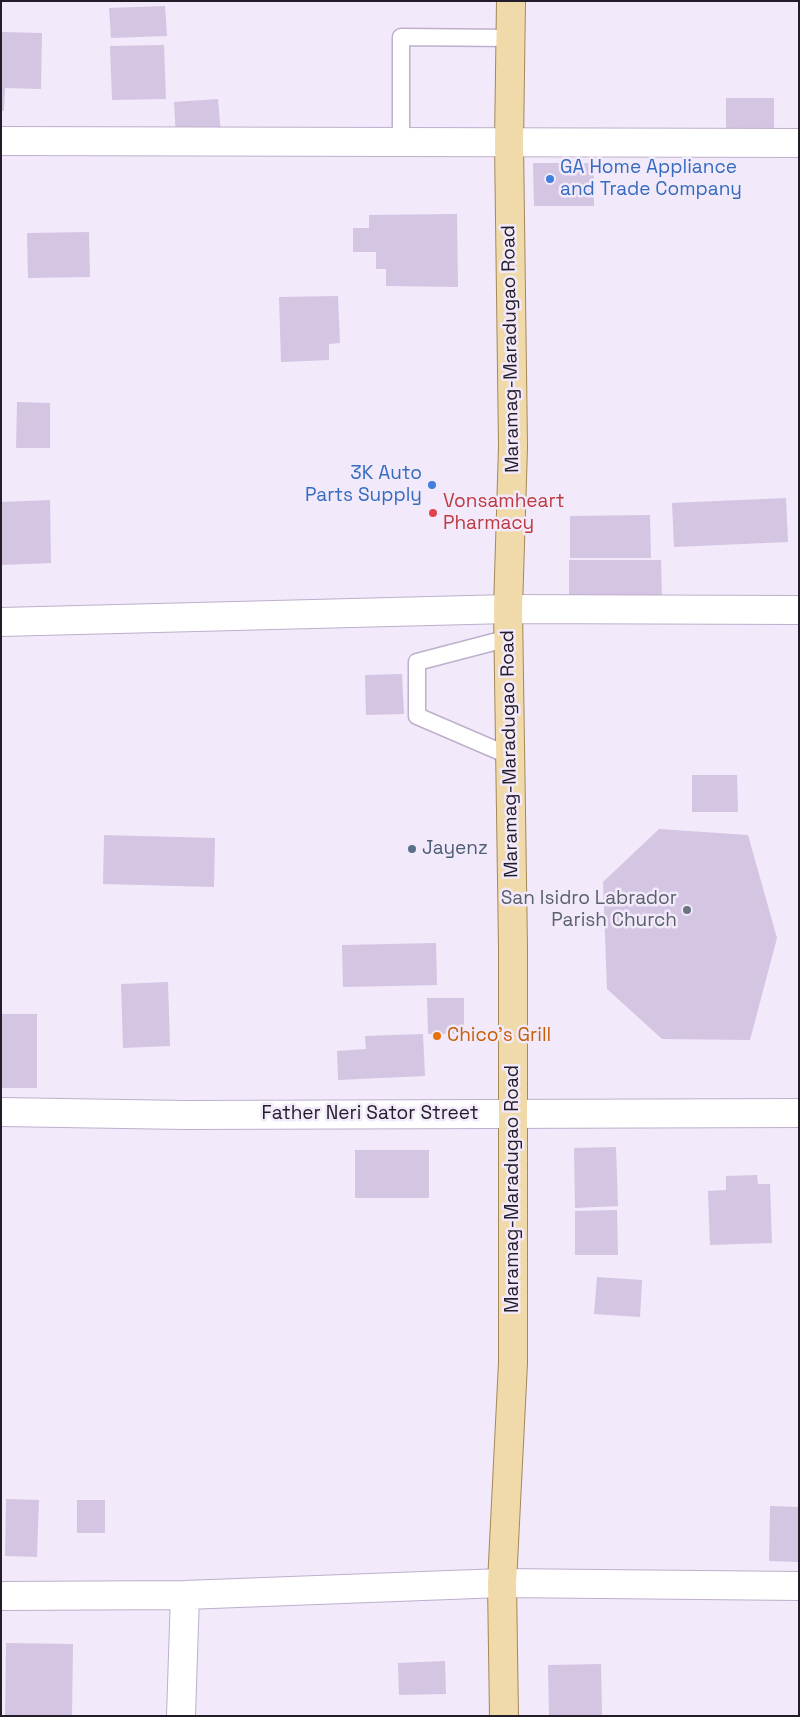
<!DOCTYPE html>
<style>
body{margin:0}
#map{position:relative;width:800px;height:1717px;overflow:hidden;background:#f2e9fb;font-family:"Space Grotesk",sans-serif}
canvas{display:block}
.frame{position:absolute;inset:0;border:2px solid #221d28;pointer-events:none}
</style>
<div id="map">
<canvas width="800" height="1717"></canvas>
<div class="frame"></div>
</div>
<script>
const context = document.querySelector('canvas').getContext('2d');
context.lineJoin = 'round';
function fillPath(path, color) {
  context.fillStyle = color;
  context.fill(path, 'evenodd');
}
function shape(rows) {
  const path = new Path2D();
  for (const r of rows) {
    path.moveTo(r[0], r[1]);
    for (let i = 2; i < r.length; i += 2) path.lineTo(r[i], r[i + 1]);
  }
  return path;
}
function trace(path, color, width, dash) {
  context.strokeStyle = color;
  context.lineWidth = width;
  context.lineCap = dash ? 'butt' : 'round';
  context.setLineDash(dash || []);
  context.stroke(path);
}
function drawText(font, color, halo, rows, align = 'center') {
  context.font = font + ' "Space Grotesk",sans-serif';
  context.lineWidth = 5;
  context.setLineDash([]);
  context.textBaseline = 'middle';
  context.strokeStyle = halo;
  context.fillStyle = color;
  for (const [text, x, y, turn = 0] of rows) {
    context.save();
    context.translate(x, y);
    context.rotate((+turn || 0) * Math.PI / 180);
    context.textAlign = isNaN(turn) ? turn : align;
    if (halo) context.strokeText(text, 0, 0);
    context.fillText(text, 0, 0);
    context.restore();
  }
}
fillPath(shape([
 [165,6,167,36,111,38,109,8],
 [1,32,42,33,41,89,5,88,4,111,1,111],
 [164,45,166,99,112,100,110,46],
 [726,98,774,98,774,133,726,132],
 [218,99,221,134,176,137,174,102],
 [533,163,594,163,594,206,534,206],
 [457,214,458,287,386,286,386,269,376,269,376,252,353,252,353,228,369,228,369,215],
 [89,232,90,277,28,278,27,233],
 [338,296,340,343,329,344,329,360,281,362,279,297],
 [17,402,50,403,50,448,16,448],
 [786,498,788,542,674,547,672,503],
 [50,500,51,563,1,565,1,502],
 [650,515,651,558,570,558,570,516],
 [569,560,661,560,662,597,569,598],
 [402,674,404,714,366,715,365,675],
 [692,775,737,775,738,812,692,812],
 [659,829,748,835,777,938,750,1040,662,1039,607,989,603,882],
 [104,835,215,838,214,887,103,884],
 [436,943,437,985,343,987,342,945],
 [168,982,170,1046,123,1048,121,984],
 [427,998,464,998,464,1034,428,1034],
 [1,1014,37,1014,37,1088,1,1088],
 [423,1034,425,1076,338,1080,337,1051,366,1049,365,1036],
 [616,1147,618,1206,575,1208,574,1148],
 [355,1150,429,1150,429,1198,355,1198],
 [757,1175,758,1184,770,1184,772,1243,710,1245,708,1191,726,1190,726,1176],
 [617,1210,618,1255,575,1255,575,1211],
 [597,1277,642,1280,640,1317,594,1314],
 [6,1499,39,1500,37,1557,5,1556],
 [77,1500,105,1500,105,1533,77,1533],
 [770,1506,799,1507,799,1562,769,1561],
 [6,1643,73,1644,72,1716,5,1716],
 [445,1661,446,1694,399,1695,398,1663],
 [601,1664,602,1715,549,1716,548,1665]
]), '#d4c5e3');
const service = shape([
 [401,142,401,37,511,38],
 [509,638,417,662,417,716,510,756]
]);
const minor = shape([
 [1,141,799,143],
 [1,622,508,609,799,610],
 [1,1112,186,1115,799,1113],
 [1,1596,185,1595,502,1583,799,1586],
 [181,1716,185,1595]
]);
const primary = shape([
 [504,1716,502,1583,513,1363,513,948,508,609,513,447,509,143,511,1]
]);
trace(service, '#beafcc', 19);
trace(minor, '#beafcc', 30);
trace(primary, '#a38858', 30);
trace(service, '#fff', 16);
trace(minor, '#fff', 28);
trace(primary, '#f1daaa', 28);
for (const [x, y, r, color] of [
 [550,179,5,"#3f7fe0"],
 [432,485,5,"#3f7fe0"],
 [433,513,5,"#e0444e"],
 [412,849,5,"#5c6f8a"],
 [687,910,5,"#6b7280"],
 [437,1036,5,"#e8710a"]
]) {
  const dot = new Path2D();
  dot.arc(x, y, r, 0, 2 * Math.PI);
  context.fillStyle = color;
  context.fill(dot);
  trace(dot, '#f2e9fb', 2);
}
drawText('19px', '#366cbe', '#f2e9fb', [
 ["GA Home Appliance",560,168],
 ["and Trade Company",560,190],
 ["3K Auto",422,474,"right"],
 ["Parts Supply",422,496,"right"]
], 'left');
drawText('19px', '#221d28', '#f2e9fb', [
 ["Maramag-Maradugao Road",511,349,-91],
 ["Maramag-Maradugao Road",510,754,-91],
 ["Father Neri Sator Street",370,1114],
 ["Maramag-Maradugao Road",513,1189,-90]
]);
drawText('19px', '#be3a42', '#f2e9fb', [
 ["Vonsamheart",443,502],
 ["Pharmacy",443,524]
], 'left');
drawText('19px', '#4e5e75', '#f2e9fb', [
 ["Jayenz",422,849]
], 'left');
drawText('19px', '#5b616d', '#f2e9fb', [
 ["San Isidro Labrador",677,899],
 ["Parish Church",677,921]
], 'right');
drawText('19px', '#c56008', '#f2e9fb', [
 ["Chico's Grill",447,1036]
], 'left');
</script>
